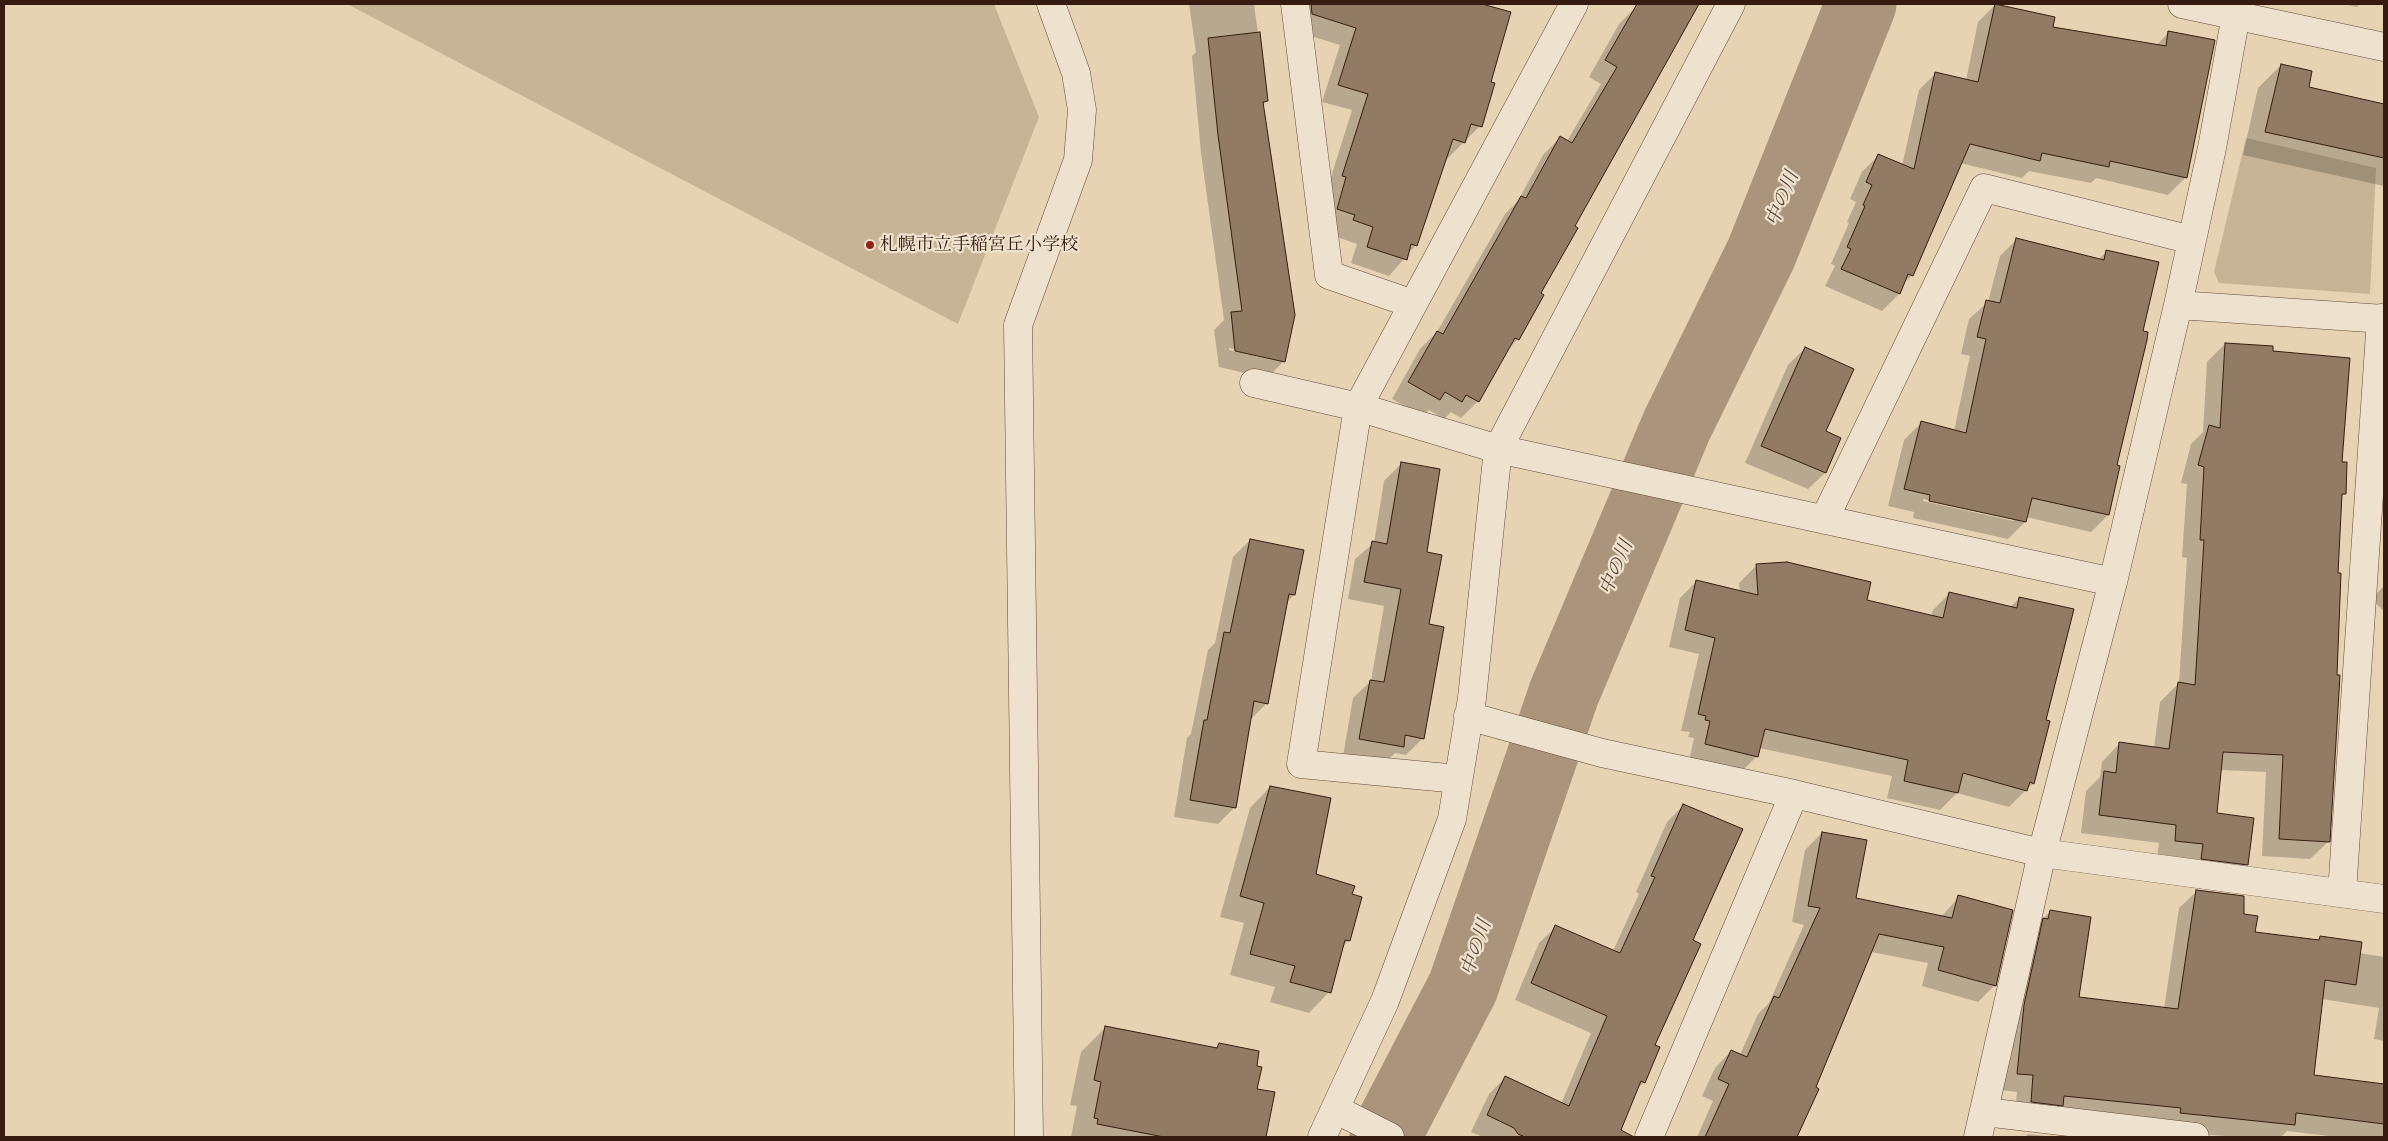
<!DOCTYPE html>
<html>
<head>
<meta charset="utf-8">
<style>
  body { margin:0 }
  #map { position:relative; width:2388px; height:1141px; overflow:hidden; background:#e5d3b3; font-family:"Gentium Book Plus",serif }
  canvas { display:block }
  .frame { position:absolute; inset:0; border:5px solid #361c10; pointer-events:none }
</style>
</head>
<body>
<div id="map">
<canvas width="2388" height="1141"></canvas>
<div class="frame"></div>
</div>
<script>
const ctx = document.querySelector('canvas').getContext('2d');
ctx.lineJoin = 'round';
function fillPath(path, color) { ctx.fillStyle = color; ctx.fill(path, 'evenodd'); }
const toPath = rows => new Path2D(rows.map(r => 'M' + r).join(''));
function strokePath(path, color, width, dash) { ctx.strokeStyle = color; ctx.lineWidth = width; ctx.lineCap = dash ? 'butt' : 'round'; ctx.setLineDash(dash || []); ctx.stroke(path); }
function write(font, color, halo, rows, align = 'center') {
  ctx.font = font + ' "Gentium Book Plus","Noto Serif JP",serif'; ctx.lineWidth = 4.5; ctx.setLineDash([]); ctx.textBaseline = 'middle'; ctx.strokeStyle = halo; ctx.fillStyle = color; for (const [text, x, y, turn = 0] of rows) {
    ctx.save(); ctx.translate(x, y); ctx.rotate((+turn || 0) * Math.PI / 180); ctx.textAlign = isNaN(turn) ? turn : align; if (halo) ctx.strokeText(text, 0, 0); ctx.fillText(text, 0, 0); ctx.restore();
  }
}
fillPath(toPath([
  [347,4,994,4,1039,117,958,324],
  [2246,138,2376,168,2370,294,2219,283,2214,272]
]), '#c7b497');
fillPath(toPath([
  [1189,4,1254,4,1267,101,1262,105,1284,361,1267,378,1219,367,1214,330,1224,320,1201,153,1192,56,1196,52],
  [1229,348,1273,358,1273,360,1229,350],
  [1311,4,1478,4,1509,13,1480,126,1447,159,1445,158,1416,245,1389,276,1351,263,1357,244,1337,237,1338,232,1320,226,1326,193,1352,110,1322,102,1340,45,1301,33],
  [1643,4,1699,4,1573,227,1540,293,1543,295,1518,339,1507,350,1478,401,1461,418,1451,412,1444,419,1429,410,1422,416,1392,399,1420,349,1437,332,1505,214,1518,201,1543,155,1560,138,1567,141,1601,84,1589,77,1619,24,1636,7,1640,9],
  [2342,4,2359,4,2357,7],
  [1995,5,2052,28,2156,46,2169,32,2185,178,2168,195,2096,178,2091,183,2029,171,2022,178,1960,163,1912,275,1902,285,1899,294,1882,311,1825,286,1835,266,1831,264,1849,223,1847,222,1856,202,1850,199,1862,172,1879,155,1902,166,1919,90,1936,73,1966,80,1978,22],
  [2281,65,2307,88,2384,105,2384,186,2243,155,2258,88],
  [2017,239,2098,260,2107,251,2142,332,2108,515,2091,532,2026,517,2025,522,2008,539,1913,518,1914,512,1888,506,1904,440,1921,423,1954,431,1970,356,1961,354,1969,319,1988,302,2000,256],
  [1923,499,2014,519,2014,521,1923,501],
  [2225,344,2271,352,2340,463,2345,493,2341,497,2337,574,2329,841,2310,859,2262,856,2266,772,2220,770,2216,815,2247,864,2229,882,2157,858,2159,843,2081,833,2086,791,2100,777,2102,762,2120,743,2154,748,2160,702,2179,683,2187,558,2182,557,2187,484,2181,483,2191,444,2203,432,2207,362],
  [1805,348,1824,431,1825,473,1808,489,1745,463,1788,365],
  [1401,464,1428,625,1423,738,1406,755,1395,753,1385,763,1343,756,1353,698,1371,681,1384,606,1348,599,1355,559,1374,543,1384,481],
  [1250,540,1294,595,1287,602,1267,703,1250,720,1235,807,1218,824,1174,817,1187,738,1191,734,1208,650,1215,643,1233,557],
  [1756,566,1865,601,1931,616,1933,610,1950,593,2010,607,2020,598,2045,721,2033,783,2009,807,1957,793,1940,810,1887,798,1892,776,1759,748,1757,756,1740,773,1689,761,1694,738,1688,737,1690,732,1681,731,1699,654,1669,647,1680,598,1697,581,1740,592,1739,583],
  [2384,586,2384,611,2371,599],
  [1270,787,1314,875,1351,895,1349,940,1342,947,1329,992,1309,1013,1270,1002,1275,987,1230,975,1244,923,1220,917,1250,808],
  [1684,805,1692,940,1654,1046,1644,1082,1637,1089,1616,1137,1483,1137,1471,1132,1489,1094,1505,1078,1561,1104,1591,1033,1515,1000,1539,943,1556,927,1613,951,1639,894,1636,892,1667,822],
  [1822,833,1855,899,1941,917,1959,897,1995,985,1978,1002,1922,986,1928,963,1871,952,1815,1088,1817,1089,1796,1137,1697,1137,1713,1101,1702,1096,1715,1068,1731,1051,1740,1055,1758,1014,1769,1003,1804,925,1792,922,1805,850],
  [2197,891,2242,915,2254,934,2317,941,2320,937,2359,953,2384,957,2384,1041,2374,1039,2379,1008,2322,999,2312,1076,2384,1084,2384,1137,2337,1137,2287,1131,2281,1137,2237,1137,2014,1119,2017,1092,2000,1090,2033,929,2050,912,2077,999,2164,1009,2179,908],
  [1105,1028,1215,1049,1219,1044,1256,1090,1273,1093,1265,1137,1071,1137,1077,1106,1070,1105,1081,1052],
  [2028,1134,2054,1137,2025,1137]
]), '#0003');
strokePath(toPath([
  [1385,1137,1463,987,1564,693,1677,425,1761,254,1861,4]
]), '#aa957c', 71);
const building = toPath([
  [1311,4,1482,4,1511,12,1491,82,1495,83,1482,127,1471,124,1465,143,1453,139,1417,246,1411,244,1407,260,1367,247,1373,227,1353,220,1355,215,1337,209,1346,177,1342,176,1368,94,1338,85,1356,28,1312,14,1311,4],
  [1637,4,1699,4,1575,226,1578,228,1541,293,1544,295,1519,340,1515,338,1479,402,1466,395,1462,402,1445,392,1440,400,1408,382,1437,331,1443,334,1521,196,1526,198,1560,136,1572,143,1617,67,1605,60,1637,4],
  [1995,4,2055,17,2053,27,2166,46,2168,31,2215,40,2187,178,2110,161,2109,167,2042,153,2040,161,1970,144,1913,276,1908,274,1900,294,1841,269,1851,249,1847,247,1865,206,1863,205,1872,185,1866,182,1878,154,1914,169,1935,72,1978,82,1995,4],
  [1260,32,1268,101,1263,102,1295,315,1285,362,1235,351,1231,312,1242,311,1218,135,1208,38,1260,32],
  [2281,64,2312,71,2309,87,2384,104,2384,158,2265,132,2281,64],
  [2016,238,2104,260,2106,250,2159,262,2143,331,2148,332,2147,340,2117,465,2120,466,2109,515,2032,498,2026,522,1929,501,1930,495,1904,489,1921,421,1966,433,1986,339,1977,337,1986,300,2000,303,2016,238],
  [2225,343,2273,346,2273,351,2350,358,2342,462,2347,462,2346,494,2342,494,2338,573,2341,573,2337,675,2340,675,2330,842,2279,839,2283,755,2223,752,2217,813,2254,818,2248,865,2201,859,2203,844,2175,841,2176,825,2099,815,2104,771,2116,773,2119,742,2169,749,2178,682,2195,685,2204,540,2200,540,2204,467,2198,465,2209,425,2220,428,2225,343],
  [1805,347,1854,369,1826,431,1841,438,1826,473,1761,446,1805,347],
  [1401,462,1440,469,1427,552,1442,555,1429,624,1444,627,1424,739,1405,735,1404,747,1359,739,1370,680,1384,682,1401,589,1364,582,1372,541,1387,544,1401,462],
  [1250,539,1304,550,1295,595,1289,594,1268,704,1254,701,1236,808,1190,800,1204,720,1207,720,1224,632,1230,633,1250,539],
  [1787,562,1871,582,1867,600,1943,618,1949,592,2017,608,2019,597,2074,609,2046,720,2050,721,2034,784,2030,782,2027,791,1963,773,1958,793,1904,781,1908,760,1765,729,1758,757,1705,744,1710,721,1705,720,1706,716,1698,714,1715,638,1685,630,1696,580,1758,595,1756,564,1787,562],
  [1270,786,1331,798,1316,874,1355,886,1352,894,1362,897,1350,941,1345,940,1331,993,1290,982,1295,966,1250,954,1264,903,1240,896,1270,786],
  [1683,804,1743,829,1693,940,1701,944,1655,1045,1660,1047,1645,1083,1641,1081,1621,1130,1634,1137,1525,1137,1518,1134,1514,1128,1487,1115,1505,1076,1569,1106,1607,1016,1531,983,1555,925,1620,953,1655,877,1651,876,1683,804],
  [1822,832,1867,840,1856,898,1952,918,1958,895,2013,910,1996,986,1938,970,1944,947,1879,934,1816,1087,1819,1089,1797,1137,1705,1137,1729,1084,1718,1079,1731,1050,1747,1057,1774,996,1779,998,1820,908,1808,906,1822,832],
  [2196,890,2244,896,2244,914,2258,916,2255,932,2319,940,2320,936,2362,942,2356,985,2325,980,2314,1075,2384,1084,2384,1124,2296,1113,2295,1125,2180,1113,2181,1108,2064,1096,2063,1106,2031,1102,2033,1075,2017,1074,2024,1005,2043,918,2048,919,2050,910,2091,917,2079,997,2178,1009,2196,890],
  [1105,1026,1217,1048,1219,1043,1259,1051,1257,1066,1262,1067,1257,1089,1275,1092,1266,1137,1164,1137,1097,1124,1098,1119,1094,1118,1101,1082,1094,1080,1105,1026]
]);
fillPath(building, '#917b65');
strokePath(building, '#361c10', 1);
const minor = toPath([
  [1295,4,1329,275,1413,304],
  [2182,4,2384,47],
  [2178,305,2384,319],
  [1254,383,1358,407,1498,449,2113,582],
  [1824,520,1984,188,2192,240],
  [1468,716,1602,753,1794,794,2042,853,2384,899],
  [1458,779,1301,764,1358,407,1574,4],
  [2342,893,2381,318],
  [1335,1109,1390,1137],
  [1985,1112,2195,1137],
  [1029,1137,1018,325,1078,160,1082,110,1076,73,1051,4],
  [1322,1137,1385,1001,1452,819,1472,698,1498,449,1731,4],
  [1649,1137,1794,794],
  [1978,1137,2042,853,2113,582,2178,305,2212,148,2238,4]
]);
strokePath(minor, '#624a39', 29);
strokePath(minor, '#eee2ce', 28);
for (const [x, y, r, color] of [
  [870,245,5,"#8f2418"]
]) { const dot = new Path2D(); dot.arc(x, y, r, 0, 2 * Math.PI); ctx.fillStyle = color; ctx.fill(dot); strokePath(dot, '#eee2ce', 2); }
write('18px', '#361c10', '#eee2ce', [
  ["札幌市立手稲宮丘小学校",880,245]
], 'left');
write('italic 19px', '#5f4636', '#eee2ce', [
  ["中の川",1783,199,-68],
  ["中の川",1617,568,-67],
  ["中の川",1477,948,-71]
]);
</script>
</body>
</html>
